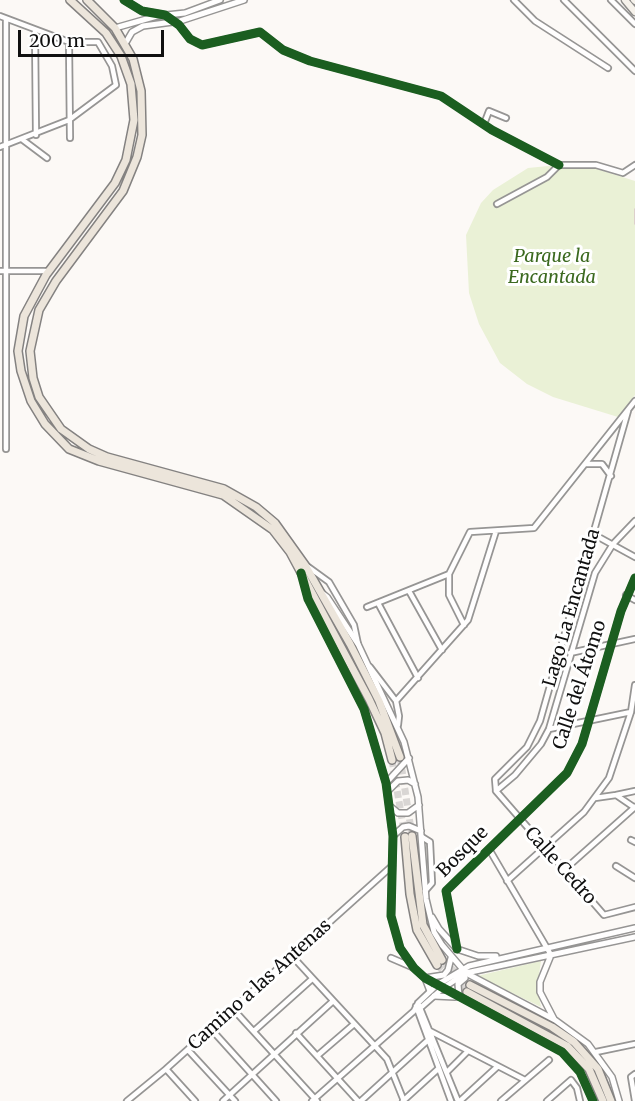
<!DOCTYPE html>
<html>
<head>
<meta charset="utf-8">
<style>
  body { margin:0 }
  #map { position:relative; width:635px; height:1101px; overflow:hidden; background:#fcf9f6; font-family:Merriweather,serif }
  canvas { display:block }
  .scale { position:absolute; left:18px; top:30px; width:146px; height:27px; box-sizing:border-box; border:3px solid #101010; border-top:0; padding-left:8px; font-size:18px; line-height:21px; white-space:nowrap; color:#101010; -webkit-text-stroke:4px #fff; paint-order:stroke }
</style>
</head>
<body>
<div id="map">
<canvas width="635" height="1101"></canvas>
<div class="scale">200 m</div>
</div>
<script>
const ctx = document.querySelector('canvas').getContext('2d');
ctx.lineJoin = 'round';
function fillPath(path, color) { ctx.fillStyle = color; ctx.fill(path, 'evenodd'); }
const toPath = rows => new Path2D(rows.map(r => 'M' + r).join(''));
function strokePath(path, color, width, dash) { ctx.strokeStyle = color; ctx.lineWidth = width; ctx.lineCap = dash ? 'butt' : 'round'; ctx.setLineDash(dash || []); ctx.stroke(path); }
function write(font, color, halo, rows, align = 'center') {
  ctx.font = font + ' Merriweather,serif'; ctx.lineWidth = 6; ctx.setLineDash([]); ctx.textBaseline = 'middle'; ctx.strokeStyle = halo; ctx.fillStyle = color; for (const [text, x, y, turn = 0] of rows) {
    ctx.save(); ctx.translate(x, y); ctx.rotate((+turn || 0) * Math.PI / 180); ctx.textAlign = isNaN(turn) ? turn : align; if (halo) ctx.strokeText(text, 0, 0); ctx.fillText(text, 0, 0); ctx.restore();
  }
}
fillPath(toPath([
  [548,166,597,169,635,181,635,395,618,417,553,397,527,384,500,363,479,324,469,293,466,235,481,203,493,190,528,168],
  [541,961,537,988,541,1007,477,976]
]), '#eaf1d6');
strokePath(toPath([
  [400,757,412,836],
  [392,760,405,837],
  [442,960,470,985],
  [437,965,467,992]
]), '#d9d6d4', 7, [7, 3.5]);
const minor = toPath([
  [124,0,142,11,165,15,179,25,190,39,202,45,260,32,283,50,310,61,441,96,492,130,559,165],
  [514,0,535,21,608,68],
  [564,0,635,71],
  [611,0,635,24],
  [0,16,69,42,98,42,112,66,116,85,69,120,0,147],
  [35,31,36,135],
  [69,42,70,138],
  [484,124,489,111,506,118],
  [23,140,47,158],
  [497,204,547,177,559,165,596,165,623,173,635,165],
  [0,271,49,271],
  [6,449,6,19],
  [587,464,602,464,611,476],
  [593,534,635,557],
  [307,566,329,582,354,625,358,644],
  [449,574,449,595,464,625],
  [409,591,442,650],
  [626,595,635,600],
  [378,603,418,678],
  [367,607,449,574,470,532,534,528,635,401],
  [570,653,635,639],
  [370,667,396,701,399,716,398,725],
  [396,701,468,620,496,531],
  [549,729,631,712],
  [496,791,495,779,527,747,540,721,628,411],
  [496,791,515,775,541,744,549,729,595,573,613,544,635,521],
  [496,791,604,915,635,907],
  [616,795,635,791],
  [595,798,616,795,635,808],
  [422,837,430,842,432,883,425,891],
  [631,840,635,842],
  [489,849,551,955],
  [616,866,635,878],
  [563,871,635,807],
  [507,881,584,812,609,778,631,712,635,685],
  [457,949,446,891,567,773,582,744,621,611,635,578],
  [292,956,387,1059,404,1101],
  [418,1003,458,1101],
  [416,1006,451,1101],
  [233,1009,317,1101],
  [418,1010,443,988],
  [211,1029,276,1101],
  [254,1031,312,979],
  [430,1031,525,1080],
  [296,1033,358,1101],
  [188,1050,235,1101],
  [596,1052,635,1044],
  [317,1056,353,1025],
  [166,1069,195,1101],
  [447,1072,468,1051],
  [127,1101,166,1069,392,866],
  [223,1101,332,1002],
  [312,1101,414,1011,418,1003,437,985],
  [361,1101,427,1041],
  [403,1101,438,1069],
  [460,1101,497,1067],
  [501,1101,549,1060],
  [547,1101,571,1080,577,1088,580,1101],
  [635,1101,631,1077,635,1074]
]);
const tertiary = toPath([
  [115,28,157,16,185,13,220,0],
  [125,44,132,32,143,26,180,21,244,0],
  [303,580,308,599,364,709,386,783,393,836,391,916,400,948,414,968,425,978,562,1052,580,1072,593,1101],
  [322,593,327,597,358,644,404,742,418,797,426,899,434,932,442,945,466,973,555,1020,588,1044,612,1077,619,1101],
  [386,783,409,758],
  [388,791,398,781,408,780,415,784],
  [391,807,398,813,408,813,419,805],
  [393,836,403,827,409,826,421,831],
  [432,917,439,929,457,949,478,956,496,956],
  [551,955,540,982,540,992,554,1019],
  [391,958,412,967],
  [437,985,469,966,635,928],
  [443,988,466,973,635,937],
  [430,991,425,978,444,975,448,970,451,958],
  [434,996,455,997],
  [459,997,458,984,465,978]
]);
const secondary = toPath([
  [625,0,635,12],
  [634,0,635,1]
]);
const primary = toPath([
  [70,0,106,33,121,56,131,84,134,120,126,160,115,183,46,275,24,316,18,351,21,371,31,401,45,424,69,449,99,461,223,495,273,530,290,552,369,699,385,733,392,760],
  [87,0,115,28,133,59,141,91,142,135,137,157,123,191,56,281,39,310,30,351,33,378,39,397,61,429,89,449,107,457,224,489,256,507,275,523,305,565,350,644,379,701,400,757],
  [412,836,423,925,442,960],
  [405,837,410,894,417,930,437,965],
  [470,985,552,1027,574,1042,598,1069,611,1101],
  [467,992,567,1046,589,1069,603,1101]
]);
strokePath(minor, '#969594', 8);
strokePath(tertiary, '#969594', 8);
strokePath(secondary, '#8d8c8a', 9);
strokePath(primary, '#848281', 10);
strokePath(minor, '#fffefe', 4.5);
strokePath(tertiary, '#fffefe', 5);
strokePath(secondary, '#f6f2eb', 6);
strokePath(primary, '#ece5db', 7);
strokePath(toPath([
  [635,209,635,224]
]), '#d9c5c9', 1.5);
strokePath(toPath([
  [124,0,142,11,165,15,179,25,190,39,202,45,260,32,283,50,310,61,441,96,492,130,559,165],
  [301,573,308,599,364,709,386,783,393,836,391,916,400,948,414,968,425,978,562,1052,580,1072,593,1101],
  [457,949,446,891,567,773,582,744,621,611,635,578]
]), '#1b5e20', 9);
write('italic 18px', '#3b691f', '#fff', [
  ["Parque la",552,257],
  ["Encantada",552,278]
]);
write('18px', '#101010', '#fff', [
  ["Lago La Encantada",572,608,-74],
  ["Calle del Átomo",580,685,-72],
  ["Bosque",463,852,-45],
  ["Calle Cedro",560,866,48],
  ["Camino a las Antenas",260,985,-42]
]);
</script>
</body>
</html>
